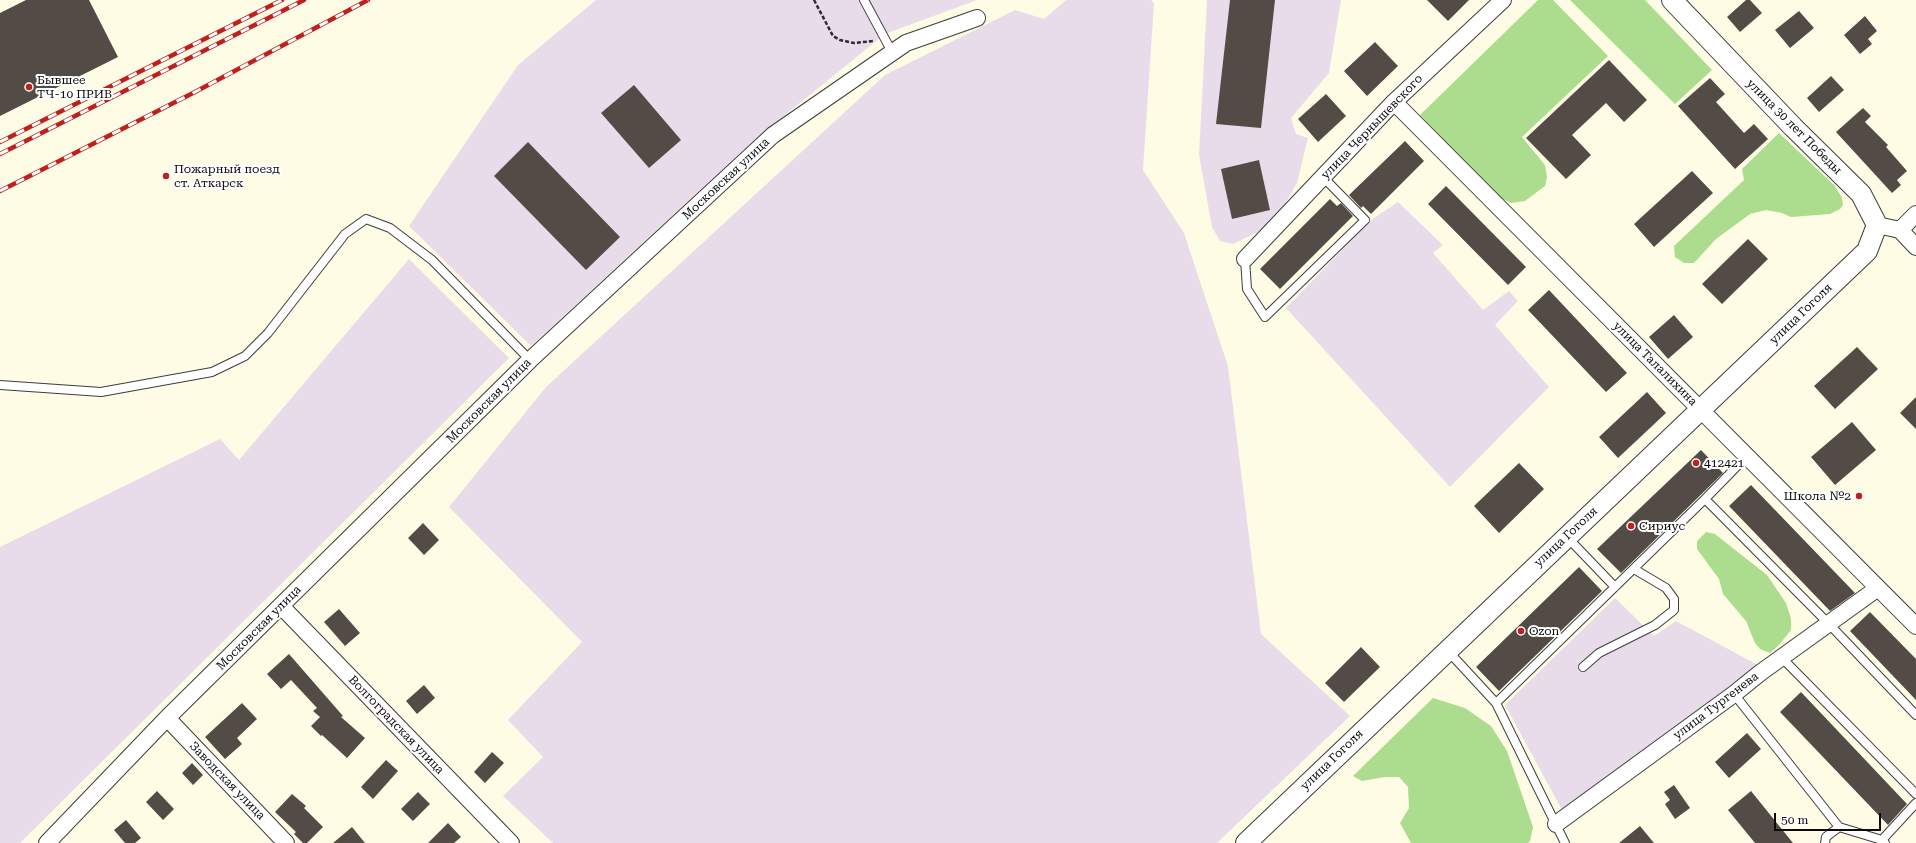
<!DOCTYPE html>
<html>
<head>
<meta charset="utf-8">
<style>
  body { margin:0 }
  #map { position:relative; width:1916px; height:843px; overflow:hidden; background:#fffce6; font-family:"Roboto Serif",serif }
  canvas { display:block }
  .scale { position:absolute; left:1774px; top:813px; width:107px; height:18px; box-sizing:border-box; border:2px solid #0a0a0a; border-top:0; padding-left:5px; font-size:12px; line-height:14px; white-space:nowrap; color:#0a0a0a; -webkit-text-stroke:3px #fff; paint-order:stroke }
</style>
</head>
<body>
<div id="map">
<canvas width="1916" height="843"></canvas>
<div class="scale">50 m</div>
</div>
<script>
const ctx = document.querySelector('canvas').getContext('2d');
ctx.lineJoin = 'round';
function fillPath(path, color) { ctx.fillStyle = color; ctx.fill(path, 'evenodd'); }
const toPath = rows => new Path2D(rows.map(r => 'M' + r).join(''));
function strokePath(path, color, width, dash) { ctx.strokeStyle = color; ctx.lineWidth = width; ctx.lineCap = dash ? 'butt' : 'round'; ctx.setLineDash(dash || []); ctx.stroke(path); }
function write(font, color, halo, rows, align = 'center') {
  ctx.font = font + ' "Roboto Serif",serif'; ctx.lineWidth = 4; ctx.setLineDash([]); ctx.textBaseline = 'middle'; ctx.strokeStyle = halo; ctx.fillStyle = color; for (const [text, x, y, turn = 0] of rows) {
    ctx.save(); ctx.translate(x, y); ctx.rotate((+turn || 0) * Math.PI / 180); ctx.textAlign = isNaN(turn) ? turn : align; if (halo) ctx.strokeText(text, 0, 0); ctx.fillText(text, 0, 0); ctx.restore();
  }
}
fillPath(toPath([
  [596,0,977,0,885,34,753,141,531,346,409,226,518,65],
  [1066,0,1151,0,1154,3,1143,170,1184,233,1228,366,1261,634,1350,716,1217,843,553,843,503,796,543,757,508,720,582,642,449,507,546,387,885,75,1015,10,1044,19],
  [1207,0,1341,0,1329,73,1291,118,1296,134,1308,138,1297,183,1285,204,1269,223,1258,232,1233,244,1220,241,1212,227,1199,155],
  [1398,202,1443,245,1433,253,1483,310,1509,291,1518,301,1495,325,1549,387,1450,487,1286,308,1371,220],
  [409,259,509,358,20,843,0,843,0,547,220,439,239,460],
  [1615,598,1654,636,1676,621,1758,665,1563,812,1505,705]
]), '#e9dcea');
fillPath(toPath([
  [1538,0,1553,0,1608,56,1522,137,1545,165,1547,177,1545,186,1525,201,1511,203,1499,197,1420,115],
  [1570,0,1645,0,1712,70,1675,104],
  [1779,133,1835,186,1842,198,1843,205,1840,209,1830,214,1791,217,1782,213,1766,210,1750,214,1716,239,1694,263,1684,263,1675,257,1674,246,1744,180,1742,169],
  [1706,532,1715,534,1767,575,1786,603,1791,619,1791,630,1779,645,1770,653,1760,649,1755,643,1746,621,1723,594,1719,579,1697,549,1697,541],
  [1433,698,1465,708,1491,726,1507,751,1533,827,1530,841,1528,843,1411,843,1400,823,1409,808,1408,787,1399,777,1385,777,1362,781,1353,776]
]), '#acdc8e');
fillPath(toPath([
  [26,0,89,0,118,57,0,116,0,13],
  [1230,0,1275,0,1261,128,1216,124],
  [1427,0,1469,0,1448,21],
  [1746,0,1750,0,1762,13,1740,32,1727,17],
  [1799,11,1814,28,1790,48,1775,30],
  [1865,16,1877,31,1868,39,1872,44,1860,54,1844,35],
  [1375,42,1398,66,1367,96,1344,71],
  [1609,60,1647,100,1624,122,1606,103,1572,135,1591,155,1566,179,1526,138],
  [1831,76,1844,90,1819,112,1807,98],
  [1710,78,1725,94,1716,102,1744,133,1754,124,1768,139,1735,169,1678,106],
  [634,85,681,140,649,168,601,113],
  [1326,94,1346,116,1318,142,1298,119],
  [1863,108,1871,116,1865,122,1888,145,1886,147,1907,171,1897,180,1901,185,1892,193,1836,132],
  [1405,141,1424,161,1371,214,1363,206,1361,208,1349,195],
  [528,142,620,237,586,270,494,176],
  [1259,160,1270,210,1232,219,1221,169],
  [1692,171,1713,193,1654,247,1634,224],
  [1446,186,1526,267,1508,285,1428,204],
  [1330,199,1337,206,1341,203,1353,216,1280,289,1260,269],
  [1748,239,1768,259,1722,304,1702,284],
  [1549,290,1627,373,1606,392,1528,310],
  [1674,315,1693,337,1668,359,1649,337],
  [1857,347,1878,369,1835,409,1814,386],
  [1647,392,1666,413,1618,458,1599,437],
  [1916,397,1916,429,1900,413],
  [1852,422,1876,450,1835,485,1811,457],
  [1701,450,1723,473,1621,573,1597,549],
  [1519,463,1544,489,1499,533,1474,506],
  [1751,485,1855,593,1830,611,1729,506],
  [423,523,439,540,424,555,408,538],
  [1579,567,1602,591,1499,691,1476,667],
  [339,609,360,633,345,646,324,622],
  [1870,612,1916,659,1916,700,1850,631],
  [1361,647,1380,667,1344,702,1325,683],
  [289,654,343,716,341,717,365,738,347,758,322,735,321,736,311,726,320,717,313,711,317,708,291,680,281,689,267,674],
  [424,685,435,698,417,714,406,701],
  [1801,692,1907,804,1888,825,1780,712],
  [242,703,257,719,237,738,242,744,225,759,205,737],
  [1747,733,1761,749,1729,778,1715,762],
  [492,752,504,763,485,783,474,772],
  [386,760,398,771,373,799,361,787],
  [192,763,203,775,193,785,182,773],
  [1674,785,1690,808,1675,819,1665,804,1670,800,1664,792],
  [157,791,174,809,163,820,146,802],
  [1751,791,1793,843,1755,843,1728,810],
  [418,792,430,804,413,821,401,809],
  [292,794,306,806,304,808,323,827,307,843,303,843,294,834,296,832,275,812],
  [126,820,141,838,135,843,125,843,114,830],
  [448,823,461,837,454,843,428,843],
  [1640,826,1654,843,1619,843],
  [352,827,365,843,333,843]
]), '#534c46');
const service = toPath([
  [864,0,892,52],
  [1245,259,1247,289,1265,317,1365,220,1323,177],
  [0,385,101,392,212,372,245,356,268,333,345,234,366,219,390,228,432,260,530,360],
  [1705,499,1746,457],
  [1567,537,1615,587],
  [1448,651,1496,703],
  [1781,657,1916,794],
  [1583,667,1599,653,1655,625,1674,610,1674,599,1666,588,1634,569],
  [1734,694,1839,827,1826,837,1825,843],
  [1839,827,1882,840,1885,843],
  [1882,840,1916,803],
  [1565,843,1496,703,1705,499,1828,623,1916,715]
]);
const minor = toPath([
  [1394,102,1916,626],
  [1877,225,1900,230,1916,247],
  [1900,230,1916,214],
  [1245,259,1394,102,1503,0],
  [281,606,511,843],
  [167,718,286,843],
  [1556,824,1734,694,1760,673,1878,588],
  [47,843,167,718,530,360,773,135,906,43,977,18]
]);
const tertiary = toPath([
  [1246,843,1867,251,1877,225,1861,194,1793,127,1672,0]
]);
strokePath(service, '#3d3d3d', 10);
strokePath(minor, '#3d3d3d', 18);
strokePath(tertiary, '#3d3d3d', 22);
strokePath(toPath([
  [814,0,833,36,840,40,854,43,874,41]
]), '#2c2c2c', 2.5, [4, 2]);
strokePath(service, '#fff', 8);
strokePath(minor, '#fff', 16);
strokePath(tertiary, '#fff', 20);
const rail = toPath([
  [0,142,282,0],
  [0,154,304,0],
  [0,191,195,92,368,0]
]);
strokePath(rail, '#bf1f1d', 4.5);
strokePath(rail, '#fff', 3, [9]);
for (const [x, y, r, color] of [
  [29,87,4,"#bf1f1d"],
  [166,176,4,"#bf1f1d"],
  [1696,463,4,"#bf1f1d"],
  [1859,496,4,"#bf1f1d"],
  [1631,526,4,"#bf1f1d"],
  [1521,631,4,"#bf1f1d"]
]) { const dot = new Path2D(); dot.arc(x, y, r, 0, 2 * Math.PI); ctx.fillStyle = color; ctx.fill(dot); strokePath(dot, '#fff', 1.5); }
write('12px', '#0a0a0a', '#fff', [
  ["Бывшее",37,80],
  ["ТЧ-10 ПРИВ",37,94],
  ["Пожарный поезд",174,169],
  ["ст. Аткарск",174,183],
  ["412421",1704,463],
  ["Школа №2",1851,496,"right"],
  ["Сириус",1639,526],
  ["Ozon",1529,631]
], 'left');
write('12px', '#0a0a0a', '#fff', [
  ["улица Чернышевского",1372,127,-46],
  ["улица 30 лет Победы",1794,127,45],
  ["Московская улица",726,179,-43],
  ["улица Гоголя",1801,314,-44],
  ["улица Талалихина",1655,364,45],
  ["Московская улица",489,401,-45],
  ["улица Гоголя",1566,537,-43],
  ["Московская улица",259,628,-45],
  ["улица Тургенева",1716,706,-37],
  ["Волгоградская улица",396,725,46],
  ["улица Гоголя",1332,760,-44],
  ["Заводская улица",227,781,46]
]);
</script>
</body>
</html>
